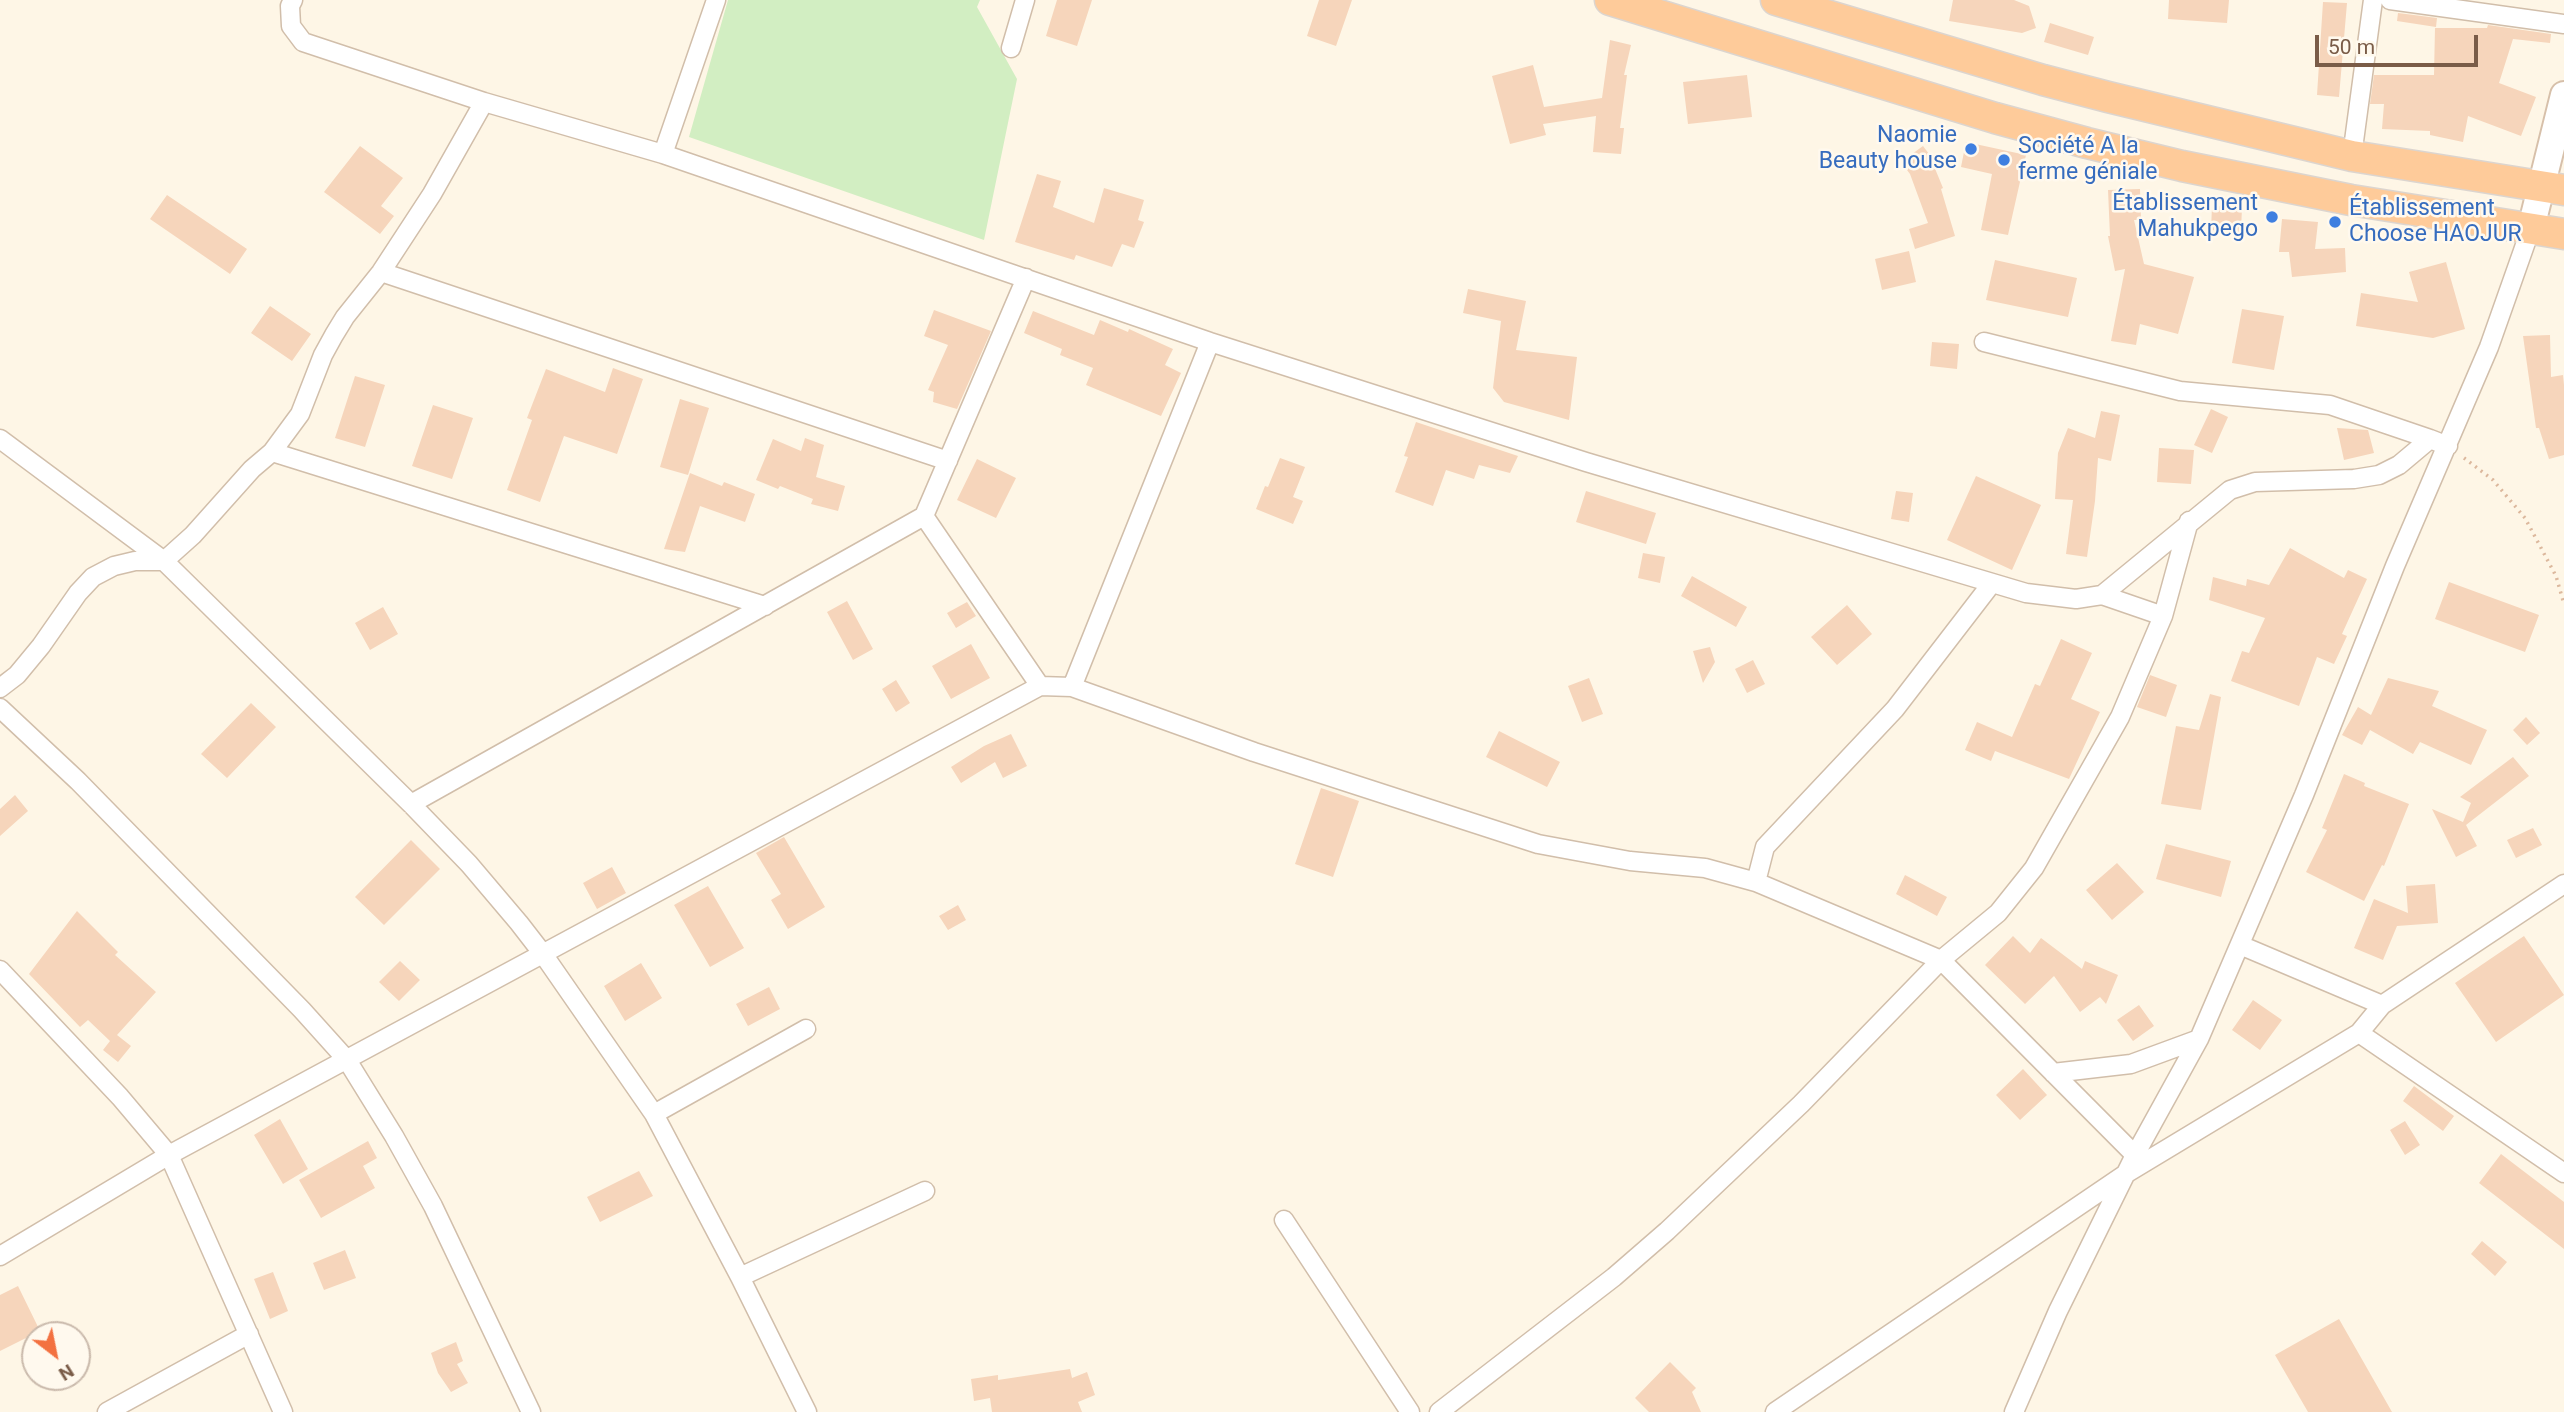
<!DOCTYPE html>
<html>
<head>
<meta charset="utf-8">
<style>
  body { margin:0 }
  #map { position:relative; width:2564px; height:1412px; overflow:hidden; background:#fef6e6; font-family:Roboto,sans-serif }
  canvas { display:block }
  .north { position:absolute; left:21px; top:1321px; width:70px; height:70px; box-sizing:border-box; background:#fff9ee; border:2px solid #cabaac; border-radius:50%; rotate:148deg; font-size:19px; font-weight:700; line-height:28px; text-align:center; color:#7a5c48 }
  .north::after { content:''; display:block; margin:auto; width:24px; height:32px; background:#f37140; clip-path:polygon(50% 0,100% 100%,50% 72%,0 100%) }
  .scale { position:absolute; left:2315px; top:35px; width:163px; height:32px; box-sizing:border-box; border:4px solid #7a5c48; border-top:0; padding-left:9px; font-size:21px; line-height:24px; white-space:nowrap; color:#7a5c48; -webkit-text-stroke:5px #fff9ee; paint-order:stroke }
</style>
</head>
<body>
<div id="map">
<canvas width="2564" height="1412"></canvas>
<div class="north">N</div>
<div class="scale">50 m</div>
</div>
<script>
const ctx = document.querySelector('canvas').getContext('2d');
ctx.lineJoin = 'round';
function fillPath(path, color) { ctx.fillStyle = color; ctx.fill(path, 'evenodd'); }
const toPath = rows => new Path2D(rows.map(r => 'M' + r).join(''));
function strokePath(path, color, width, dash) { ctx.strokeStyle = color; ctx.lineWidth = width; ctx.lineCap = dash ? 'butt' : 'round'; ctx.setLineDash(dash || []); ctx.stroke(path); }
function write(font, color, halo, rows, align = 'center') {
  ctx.font = font + ' Roboto,sans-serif'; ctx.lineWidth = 5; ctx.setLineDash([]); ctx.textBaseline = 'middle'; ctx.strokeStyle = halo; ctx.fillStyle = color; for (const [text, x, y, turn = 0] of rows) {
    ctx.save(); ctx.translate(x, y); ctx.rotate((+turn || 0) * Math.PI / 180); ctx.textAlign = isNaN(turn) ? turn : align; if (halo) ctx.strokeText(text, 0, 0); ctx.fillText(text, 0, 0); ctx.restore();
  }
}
fillPath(toPath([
  [728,0,980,0,977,7,1017,79,984,240,689,137]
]), '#d2eec2');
fillPath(toPath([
  [1057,0,1092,0,1077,46,1046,36],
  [1319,0,1352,0,1336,46,1307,36],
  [1953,0,2014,0,2029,6,2036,28,2022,33,1949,21],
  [2169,0,2229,0,2227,23,2168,19],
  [2323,2,2347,3,2339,97,2317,95],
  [2398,13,2437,18,2436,27,2397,21],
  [2050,23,2094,37,2088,55,2044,42],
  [2488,25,2551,34,2550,43,2513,39,2499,83,2536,97,2521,136,2468,116,2463,142,2430,135,2430,131,2382,129,2384,104,2370,104,2374,75,2434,75,2435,28,2487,28],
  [1610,40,1631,45,1624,75,1627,75,1620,128,1624,128,1621,154,1593,152,1596,116,1543,124,1546,135,1510,144,1492,76,1533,65,1544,107,1602,98],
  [1747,75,1752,117,1688,124,1683,82],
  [1966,142,2026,155,2008,235,1981,230,1992,174,1961,167],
  [360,146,403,178,381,206,394,216,380,234,324,192],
  [1923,146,1929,154,1943,188,1941,189,1955,236,1915,249,1909,229,1928,223,1910,174,1901,162],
  [1037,174,1061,181,1053,207,1094,223,1104,188,1144,200,1138,220,1144,222,1134,248,1122,244,1112,267,1076,255,1074,260,1015,242],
  [2140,189,2141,220,2134,220,2144,264,2194,277,2178,334,2140,324,2136,345,2111,341,2125,269,2115,271,2108,236,2110,236,2108,190],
  [167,195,247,249,230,274,150,219],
  [2212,206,2242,207,2241,232,2211,230],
  [2282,219,2318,222,2315,249,2345,248,2346,272,2292,277,2289,252,2279,252],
  [1909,251,1916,282,1882,290,1875,259],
  [1995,260,2077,278,2068,317,1986,300],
  [2446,262,2465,329,2433,338,2356,326,2361,293,2418,302,2409,272],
  [1468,289,1526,301,1516,350,1577,357,1569,420,1504,402,1493,388,1501,321,1463,313],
  [270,306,311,334,292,361,251,333],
  [2242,309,2284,316,2274,370,2232,363],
  [934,310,991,331,957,409,933,402,934,392,928,390,948,345,924,336],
  [1033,311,1094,335,1100,320,1128,332,1129,329,1173,349,1165,365,1181,373,1161,416,1086,385,1093,368,1060,355,1062,349,1024,333],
  [2550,335,2551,377,2563,375,2564,385,2564,455,2549,459,2539,428,2536,428,2523,336],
  [1932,342,1959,344,1957,369,1930,366],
  [613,368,643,379,617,454,564,436,540,502,507,490,532,420,527,418,546,369,605,392],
  [355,376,385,385,365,447,335,438],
  [680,399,709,408,688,475,660,467],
  [433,405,473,418,452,479,412,466],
  [2211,409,2228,417,2212,453,2194,445],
  [2101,411,2120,415,2111,461,2098,458,2095,501,2087,557,2066,554,2073,500,2055,499,2058,453,2068,428,2095,438],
  [1416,422,1518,456,1510,473,1479,465,1474,479,1446,470,1433,506,1395,492,1408,457,1404,456],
  [2337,428,2368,430,2374,453,2344,460],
  [805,438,824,445,816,477,845,486,838,511,811,504,813,499,780,486,778,489,756,480,773,439,801,451],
  [2159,448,2194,450,2191,484,2157,482],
  [1280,458,1305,467,1293,497,1303,501,1293,524,1256,509,1265,486,1268,487],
  [977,459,1016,478,996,518,957,500],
  [690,473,722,486,724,482,755,494,745,522,700,506,685,552,664,549],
  [1976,476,2041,505,2012,570,1947,540],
  [1586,491,1656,513,1646,544,1576,522],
  [1896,491,1913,493,1909,522,1891,519],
  [2290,548,2344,578,2348,570,2367,579,2342,634,2347,636,2334,664,2317,657,2299,706,2231,681,2242,651,2249,653,2265,618,2209,600,2213,577,2246,586,2247,579,2269,585],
  [1643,553,1665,557,1660,583,1638,578],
  [1692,576,1747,607,1736,627,1681,596],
  [2449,582,2539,615,2525,652,2435,619],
  [847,601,873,649,853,660,827,612],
  [967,602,976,616,956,628,947,613],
  [1847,605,1872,634,1837,665,1811,637],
  [383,607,398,634,370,650,355,623],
  [2061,639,2092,653,2071,699,2100,712,2069,779,1995,751,1991,761,1965,750,1977,722,2012,737,2035,684,2040,686],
  [971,644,990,678,951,699,932,666],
  [1710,647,1715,662,1703,683,1693,651],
  [1753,660,1765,684,1747,693,1735,669],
  [2150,675,2177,685,2166,717,2137,707],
  [1589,678,1603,714,1582,722,1568,686],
  [2388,678,2439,691,2432,706,2487,730,2471,765,2420,742,2413,754,2370,730,2362,745,2342,735,2358,707,2371,715],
  [896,680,910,703,896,712,882,689],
  [2210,694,2221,697,2201,810,2161,804,2176,726,2199,730],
  [251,703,276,727,227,778,201,754],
  [2526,717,2540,733,2527,745,2513,730],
  [1499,731,1560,762,1547,787,1486,757],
  [1011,734,1027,766,1003,778,995,762,961,783,951,767,984,746],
  [2513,757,2529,776,2466,825,2477,846,2456,857,2432,809,2463,822,2471,803,2460,797],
  [2344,774,2365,783,2364,786,2409,804,2384,866,2382,865,2364,901,2306,872,2327,830,2322,828],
  [1321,788,1359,801,1333,877,1295,864],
  [15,795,28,811,0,836,0,809],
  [2533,828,2542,845,2516,858,2507,840],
  [784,837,825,907,788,929,771,900,781,894,756,853],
  [411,840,440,869,384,925,355,897],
  [2166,844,2231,861,2221,897,2156,879],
  [2117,863,2144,892,2112,920,2086,890],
  [612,867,626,893,597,909,583,883],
  [1905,875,1947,897,1937,916,1896,894],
  [2435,884,2438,923,2397,926,2383,960,2354,948,2374,899,2408,913,2406,886],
  [708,886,744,948,710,967,674,905],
  [958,905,966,920,948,930,939,916],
  [77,911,118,952,115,955,156,992,117,1035,131,1046,118,1062,103,1050,110,1041,88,1020,80,1027,29,974],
  [2013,936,2030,953,2041,938,2082,969,2085,961,2118,975,2106,1004,2100,997,2080,1012,2054,976,2025,1004,1985,965],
  [2524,936,2564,995,2496,1042,2455,983],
  [400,961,420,980,399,1001,379,982],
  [641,963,662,998,625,1021,604,986],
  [769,987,780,1009,748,1026,736,1004],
  [2253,1000,2282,1020,2260,1050,2232,1030],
  [2139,1005,2154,1026,2133,1041,2117,1020],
  [2023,1069,2047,1095,2020,1120,1996,1095],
  [2414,1086,2454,1116,2443,1131,2403,1101],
  [280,1119,308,1169,283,1184,254,1135],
  [2405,1121,2420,1145,2405,1155,2390,1130],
  [368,1141,377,1158,363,1166,375,1188,321,1218,299,1180],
  [2501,1154,2564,1202,2564,1249,2479,1183],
  [639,1171,653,1196,600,1222,587,1197],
  [2482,1241,2507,1262,2495,1276,2471,1254],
  [345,1250,356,1278,324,1290,313,1263],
  [273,1272,288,1311,270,1319,254,1279],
  [18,1286,40,1331,0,1351,0,1295],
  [2339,1319,2392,1412,2308,1412,2275,1355],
  [456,1342,463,1361,457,1364,468,1383,451,1392,438,1373,431,1353],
  [1670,1362,1696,1388,1692,1392,1701,1412,1649,1412,1635,1398],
  [1070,1369,1072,1378,1087,1372,1095,1395,1078,1402,1082,1412,992,1412,990,1398,974,1401,971,1379,998,1375,998,1380]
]), '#f6d5bb');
const minor = toPath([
  [293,0,290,6,291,26,303,42,484,102,663,154,1210,342,1586,462,2026,593,2076,599,2102,595,2230,490,2255,482,2354,479,2379,475,2399,465,2430,439,2448,446],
  [2390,0,2564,24],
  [1011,48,1025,0],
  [663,154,716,0],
  [2352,156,2373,0],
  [381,272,948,461],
  [1984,342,2180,391,2330,405,2430,439],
  [0,439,164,561,411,804,469,864,519,923,543,954,654,1114,740,1277,807,1412],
  [272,452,765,606],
  [924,516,1040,686],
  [2102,595,2163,616],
  [1072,687,1210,342],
  [0,688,17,675,41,646,78,593,93,577,114,566,135,561,164,561,193,535,252,469,272,452,300,414,323,355,334,335,345,317,381,272,432,194,484,102],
  [0,708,78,781,302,1010,347,1060,394,1136,433,1206,531,1412],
  [411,804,924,516,1026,278],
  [1756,882,1765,847,1895,709,1992,583],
  [2240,945,2382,1005],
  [0,970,120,1097,169,1155,283,1412],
  [2359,1033,2382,1005,2564,884],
  [2053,1073,2131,1064,2199,1039],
  [654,1114,806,1029],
  [1284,1220,1410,1412],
  [0,1256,169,1155,1040,686,1072,687,1254,752,1538,844,1630,861,1705,868,1756,882,1941,960,2135,1155],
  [740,1277,925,1191],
  [107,1412,249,1334],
  [1439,1412,1614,1277,1667,1231,1801,1104,1941,960,1998,913,2034,868,2120,717,2163,616,2189,521],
  [1775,1412,2127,1173,2359,1033,2564,1173],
  [2014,1412,2058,1311,2135,1155,2199,1039,2304,795,2395,566,2489,347,2531,228]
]);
const secondary = toPath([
  [2531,228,2564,95]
]);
const trunk = toPath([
  [1610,0,1995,118,2087,143,2182,166,2351,200,2564,234],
  [1776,0,2043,80,2108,97,2352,156,2564,190]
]);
strokePath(minor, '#d1beaa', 21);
strokePath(secondary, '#d7c0aa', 30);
strokePath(trunk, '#dcd5cf', 33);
strokePath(toPath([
  [2464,458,2493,480,2525,518,2556,576,2564,604]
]), '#dcb89d', 3.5, [2, 5]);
strokePath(minor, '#fff', 18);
strokePath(secondary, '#fff', 26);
strokePath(trunk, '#fecb9a', 30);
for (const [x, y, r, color] of [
  [1971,149,7,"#3f7fe0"],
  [2004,160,7,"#3f7fe0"],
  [2272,217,7,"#3f7fe0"],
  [2335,222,7,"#3f7fe0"]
]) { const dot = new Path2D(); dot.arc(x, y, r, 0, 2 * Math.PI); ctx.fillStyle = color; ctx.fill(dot); strokePath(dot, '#fff9ee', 2.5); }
write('23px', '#366cbe', '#fff9ee', [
  ["Naomie",1957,136],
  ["Beauty house",1957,162],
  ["Société A la",2018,147,"left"],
  ["ferme géniale",2018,173,"left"],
  ["Établissement",2258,204],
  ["Mahukpego",2258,230],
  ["Établissement",2349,209,"left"],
  ["Choose HAOJUR",2349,235,"left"]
], 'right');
</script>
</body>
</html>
